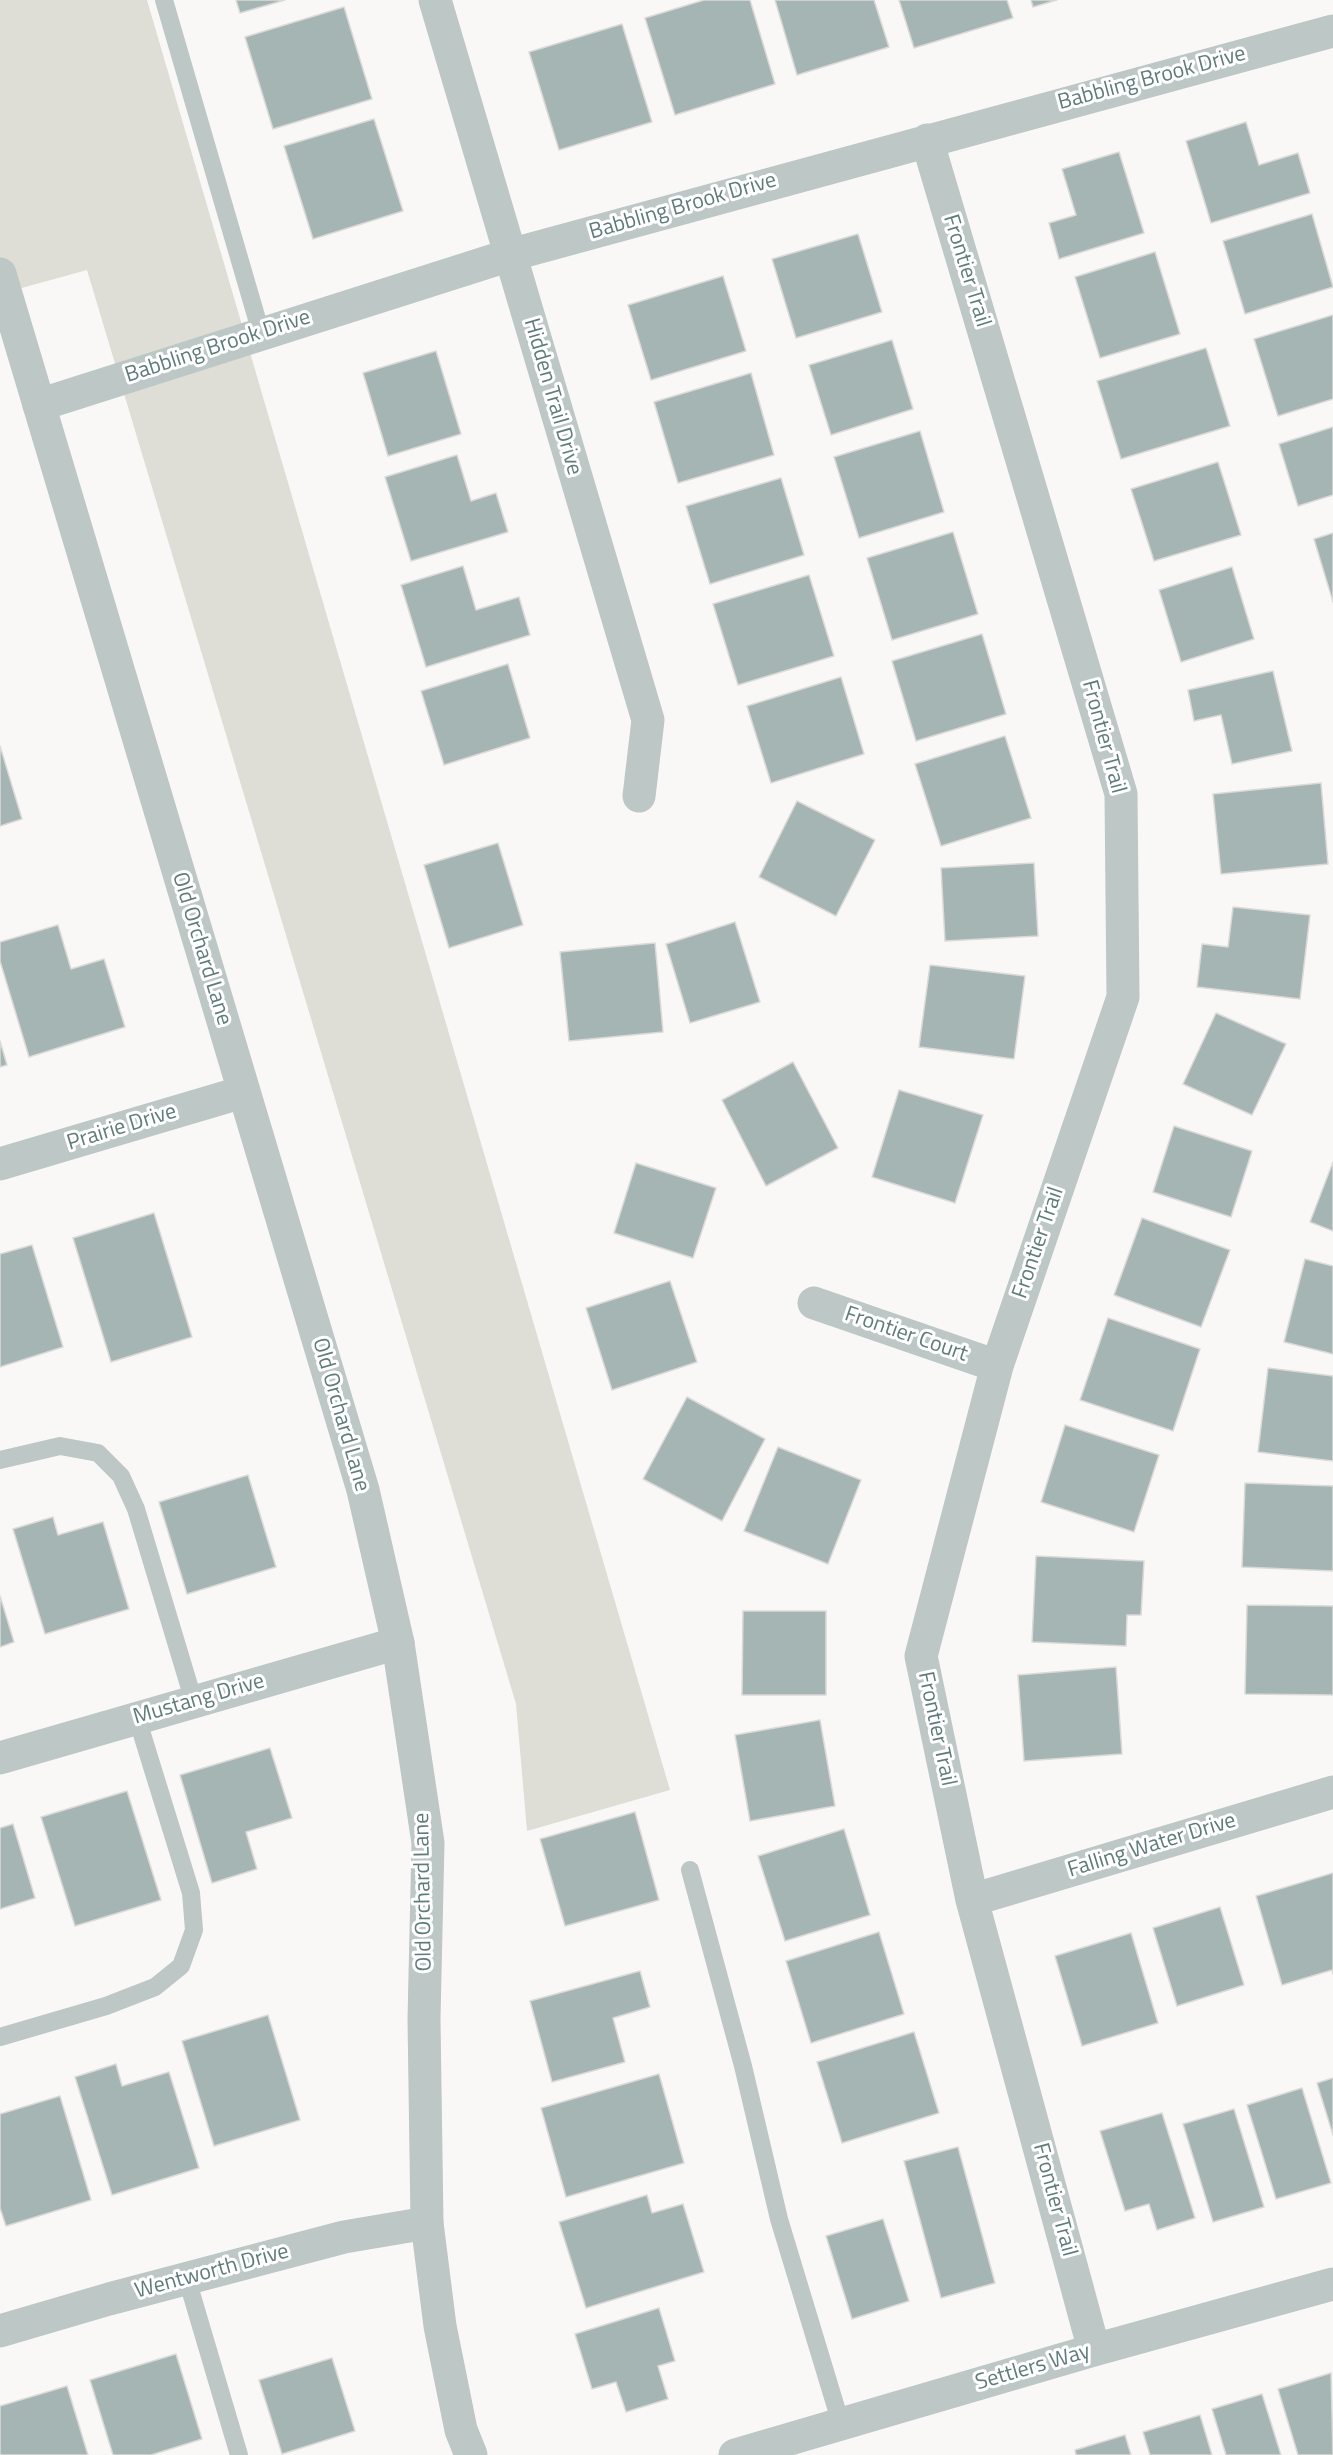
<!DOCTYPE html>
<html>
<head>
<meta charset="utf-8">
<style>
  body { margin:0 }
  canvas { display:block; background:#f9f8f7 }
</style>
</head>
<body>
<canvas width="1333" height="2455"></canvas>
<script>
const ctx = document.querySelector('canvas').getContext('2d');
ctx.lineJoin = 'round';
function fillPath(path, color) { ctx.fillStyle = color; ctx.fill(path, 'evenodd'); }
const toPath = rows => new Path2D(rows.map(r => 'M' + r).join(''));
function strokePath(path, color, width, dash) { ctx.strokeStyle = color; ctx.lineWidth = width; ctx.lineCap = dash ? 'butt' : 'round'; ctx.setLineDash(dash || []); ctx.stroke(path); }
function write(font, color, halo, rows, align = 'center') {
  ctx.font = font + ' "Titillium Web",sans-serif'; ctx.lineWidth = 6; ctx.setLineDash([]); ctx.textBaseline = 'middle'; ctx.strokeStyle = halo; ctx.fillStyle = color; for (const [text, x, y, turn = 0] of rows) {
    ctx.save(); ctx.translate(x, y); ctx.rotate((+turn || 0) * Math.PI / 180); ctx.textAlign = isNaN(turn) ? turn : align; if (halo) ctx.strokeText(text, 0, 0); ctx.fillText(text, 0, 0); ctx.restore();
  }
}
fillPath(toPath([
  [0,0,147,0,670,1790,527,1831,516,1704,87,270,0,294]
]), '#deded6');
const building = toPath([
  [236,0,285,0,240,13,236,0],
  [704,0,750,0,775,84,675,115,645,18,704,0],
  [775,0,874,0,889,47,797,75,775,0],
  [899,0,1007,0,1013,18,914,48,899,0],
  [1031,0,1057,0,1033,7,1031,0],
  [344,7,372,99,273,129,245,37,344,7],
  [622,24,652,122,559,150,529,52,622,24],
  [374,119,403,211,313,239,284,146,374,119],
  [1246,122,1259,165,1298,153,1310,193,1211,223,1186,141,1246,122],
  [1119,152,1144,233,1059,259,1049,223,1076,215,1062,169,1119,152],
  [1312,214,1333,287,1245,314,1223,241,1312,214],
  [858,234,882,312,796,338,772,259,858,234],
  [1155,252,1180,334,1100,358,1075,277,1155,252],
  [723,276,746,351,651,380,628,305,723,276],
  [1333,315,1333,399,1278,416,1254,339,1333,315],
  [892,340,913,409,831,435,809,365,892,340],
  [1206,348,1230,426,1121,459,1097,381,1206,348],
  [436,351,461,434,388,456,363,373,436,351],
  [751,373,774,455,678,483,654,402,751,373],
  [1333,427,1333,495,1298,506,1279,444,1333,427],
  [920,431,944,512,859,538,834,457,920,431],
  [457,455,471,501,496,493,508,532,411,561,385,477,457,455],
  [1218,462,1241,535,1154,561,1131,489,1218,462],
  [781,478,804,555,710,584,686,506,781,478],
  [953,532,978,614,892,640,867,558,953,532],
  [1333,533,1333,602,1314,539,1333,533],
  [463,566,476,610,519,597,530,635,426,667,401,585,463,566],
  [1232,567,1254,639,1181,662,1159,590,1232,567],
  [809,575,834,656,738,685,713,604,809,575],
  [982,634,1006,714,916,741,892,661,982,634],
  [508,664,530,738,444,765,421,691,508,664],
  [1273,671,1292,751,1232,764,1221,715,1194,721,1188,690,1273,671],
  [841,677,864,754,771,783,747,706,841,677],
  [1005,736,1031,818,941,846,915,764,1005,736],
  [0,746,22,819,0,826,0,746],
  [1321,783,1328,864,1221,874,1213,794,1321,783],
  [797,801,875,840,836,916,759,877,797,801],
  [498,843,523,925,449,948,424,865,498,843],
  [1034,863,1038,936,945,941,941,868,1034,863],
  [1233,907,1310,915,1300,999,1197,987,1202,944,1228,947,1233,907],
  [735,922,760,1002,690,1023,666,944,735,922],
  [58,925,71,969,104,959,125,1027,29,1057,0,961,0,942,58,925],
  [655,943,663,1032,569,1041,560,952,655,943],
  [930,965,1025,976,1014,1059,919,1047,930,965],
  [1216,1013,1286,1044,1252,1115,1183,1084,1216,1013],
  [0,1041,7,1065,0,1067,0,1041],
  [793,1062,838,1148,766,1186,722,1100,793,1062],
  [899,1090,983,1115,955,1203,872,1177,899,1090],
  [1174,1126,1252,1151,1231,1217,1153,1192,1174,1126],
  [1333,1162,1333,1231,1310,1222,1333,1162],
  [636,1163,716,1188,693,1258,614,1233,636,1163],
  [154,1213,192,1337,111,1362,73,1238,154,1213],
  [1142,1218,1230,1250,1201,1327,1114,1295,1142,1218],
  [32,1245,63,1347,0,1367,0,1254,32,1245],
  [1305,1259,1333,1266,1333,1354,1284,1342,1305,1259],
  [670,1281,697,1362,612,1390,586,1308,670,1281],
  [1108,1318,1200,1349,1173,1431,1080,1400,1108,1318],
  [1268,1368,1333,1376,1333,1461,1258,1452,1268,1368],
  [687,1397,765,1439,722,1521,643,1479,687,1397],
  [1065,1425,1159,1455,1134,1532,1041,1502,1065,1425],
  [778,1447,861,1480,828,1564,744,1531,778,1447],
  [248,1475,276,1567,187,1594,159,1502,248,1475],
  [1245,1483,1333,1486,1333,1571,1242,1567,1245,1483],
  [53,1517,58,1535,103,1522,129,1609,45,1634,13,1529,53,1517],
  [1036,1556,1144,1561,1141,1615,1127,1615,1126,1646,1032,1642,1036,1556],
  [0,1596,14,1642,0,1647,0,1596],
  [1247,1605,1333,1606,1333,1695,1245,1694,1247,1605],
  [743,1611,826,1611,826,1695,742,1695,743,1611],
  [1116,1667,1122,1754,1024,1761,1018,1675,1116,1667],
  [820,1720,835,1806,750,1821,735,1735,820,1720],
  [270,1748,292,1818,246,1832,257,1869,212,1883,180,1775,270,1748],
  [127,1791,161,1900,75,1926,41,1817,127,1791],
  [635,1812,659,1900,565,1926,540,1839,635,1812],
  [13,1824,35,1898,0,1909,0,1828,13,1824],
  [844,1829,870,1915,785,1941,758,1856,844,1829],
  [1333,1873,1333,1974,1332,1970,1282,1985,1256,1896,1333,1873],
  [1220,1907,1244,1985,1177,2006,1153,1928,1220,1907],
  [879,1932,904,2014,811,2043,786,1961,879,1932],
  [1131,1933,1158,2023,1082,2046,1055,1956,1131,1933],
  [640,1971,650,2007,613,2018,625,2062,552,2082,530,2001,640,1971],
  [268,2015,300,2120,214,2146,182,2041,268,2015],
  [914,2032,939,2113,842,2143,817,2062,914,2032],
  [116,2064,122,2086,169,2072,199,2168,112,2195,75,2077,116,2064],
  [659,2074,684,2163,566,2197,541,2108,659,2074],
  [1333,2078,1333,2135,1317,2083,1333,2078],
  [1302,2088,1331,2183,1276,2199,1247,2105,1302,2088],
  [60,2096,91,2200,6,2226,0,2208,0,2114,60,2096],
  [1234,2109,1264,2207,1213,2222,1183,2124,1234,2109],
  [1162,2113,1195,2218,1157,2230,1149,2204,1125,2211,1100,2131,1162,2113],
  [958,2147,995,2283,941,2298,904,2161,958,2147],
  [647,2195,652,2213,683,2204,704,2272,586,2308,559,2222,647,2195],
  [883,2219,909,2301,852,2319,826,2236,883,2219],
  [659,2308,675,2361,658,2366,668,2399,626,2412,616,2382,592,2389,575,2334,659,2308],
  [176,2354,202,2439,151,2455,113,2455,90,2380,176,2354],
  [332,2358,355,2431,282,2454,259,2380,332,2358],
  [1331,2373,1333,2455,1298,2455,1278,2389,1331,2373],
  [67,2386,88,2455,0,2455,0,2406,67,2386],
  [1262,2394,1281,2455,1226,2455,1212,2409,1262,2394],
  [1200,2415,1212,2455,1150,2455,1143,2432,1200,2415],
  [1125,2435,1131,2455,1076,2455,1075,2450,1125,2435]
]);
fillPath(building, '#a4b5b4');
strokePath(building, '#dbdad9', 1.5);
strokePath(toPath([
  [164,0,261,333],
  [0,1460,60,1446,98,1453,121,1476,136,1509,194,1702],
  [690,1870,743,2066,779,2219,841,2424],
  [0,2037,106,2006,155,1987,181,1966,194,1930,191,1893,137,1718],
  [187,2279,239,2455]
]), '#bdc7c6', 18);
strokePath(toPath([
  [435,0,648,720,639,796],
  [927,140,1121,794,1123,997,997,1366,921,1656,972,1900,1094,2350],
  [39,405,510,255,1333,31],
  [0,1164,243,1092],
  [814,1303,997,1366],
  [0,1758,398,1643],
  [972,1900,1333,1792],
  [0,2331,109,2299,344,2237,427,2223],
  [735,2455,1094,2350,1333,2284]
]), '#bdc7c6', 33);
strokePath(toPath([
  [0,274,363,1490,398,1643,428,1843,424,2019,427,2223,440,2326,461,2430,471,2455]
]), '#bdc7c6', 33);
write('22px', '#5f7c7a', '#fff', [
  ["Babbling Brook Drive",1152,79,-15],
  ["Babbling Brook Drive",683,207,-16],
  ["Frontier Trail",966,271,73],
  ["Babbling Brook Drive",218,347,-18],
  ["Hidden Trail Drive",552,397,74],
  ["Frontier Trail",1103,737,75],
  ["Old Orchard Lane",201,949,73],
  ["Prairie Drive",122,1128,-17],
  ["Frontier Trail",1039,1243,-71],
  ["Frontier Court",906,1335,19],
  ["Old Orchard Lane",340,1415,74],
  ["Mustang Drive",199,1700,-16],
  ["Frontier Trail",936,1729,78],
  ["Falling Water Drive",1152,1846,-17],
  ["Old Orchard Lane",424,1892,-91],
  ["Frontier Trail",1054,2200,75],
  ["Wentworth Drive",212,2272,-15],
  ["Settlers Way",1033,2368,-16]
]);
</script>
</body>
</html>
